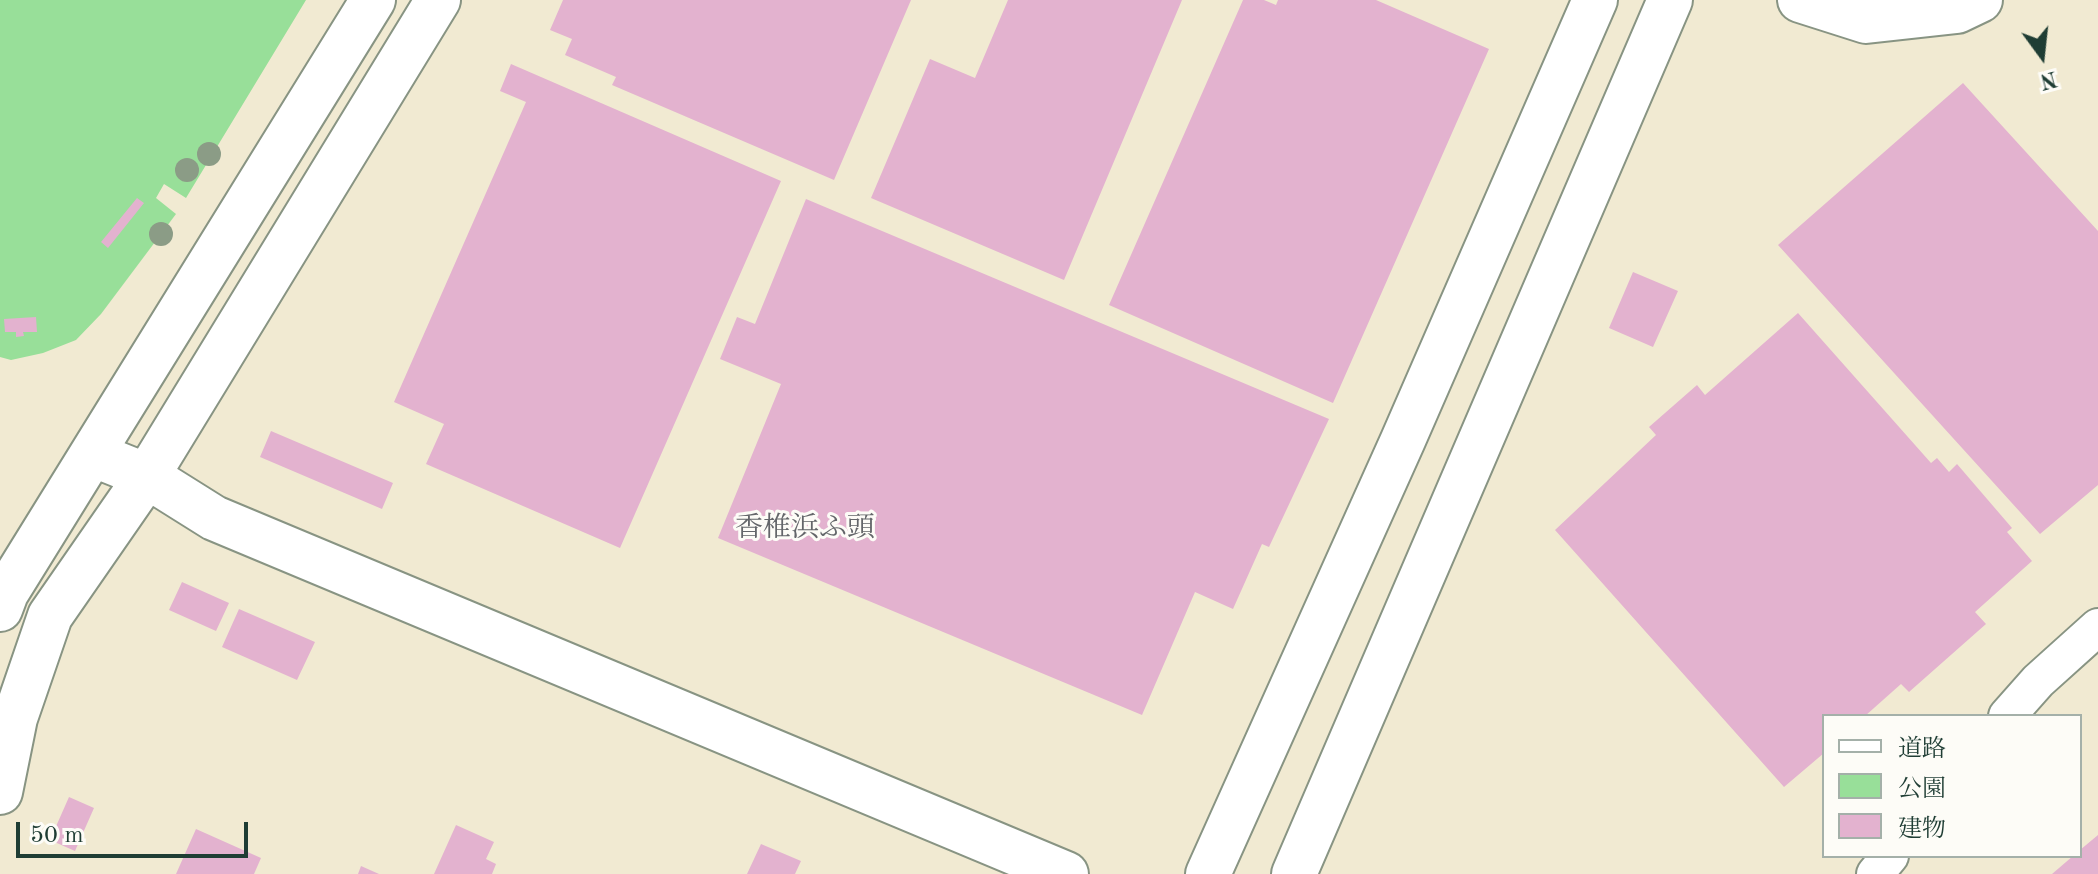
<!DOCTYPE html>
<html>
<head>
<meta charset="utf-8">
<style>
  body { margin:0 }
  #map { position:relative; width:2098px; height:874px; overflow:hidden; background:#f1ead2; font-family:"Old Standard TT","Noto Serif JP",serif }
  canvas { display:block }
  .legend { position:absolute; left:1822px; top:714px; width:260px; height:144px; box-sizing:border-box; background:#fdfcf7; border:2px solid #a4b0a9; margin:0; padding:10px 14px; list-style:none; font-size:24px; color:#1f3d34 }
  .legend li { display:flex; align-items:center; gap:16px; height:40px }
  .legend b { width:40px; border:2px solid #a4b0a9 }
  .north { position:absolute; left:2002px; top:16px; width:80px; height:80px; -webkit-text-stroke:6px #fdfcf7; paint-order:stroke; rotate:165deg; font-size:22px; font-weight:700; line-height:32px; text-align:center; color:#1f3d34 }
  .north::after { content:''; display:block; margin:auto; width:28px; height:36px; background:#1f3d34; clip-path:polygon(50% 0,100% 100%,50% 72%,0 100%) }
  .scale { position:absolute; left:16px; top:822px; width:232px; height:36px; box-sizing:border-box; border:4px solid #1f3d34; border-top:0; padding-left:10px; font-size:24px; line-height:28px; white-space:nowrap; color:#1f3d34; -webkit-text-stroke:6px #fdfcf7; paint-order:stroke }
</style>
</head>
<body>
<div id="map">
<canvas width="2098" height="874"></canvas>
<ul class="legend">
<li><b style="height:10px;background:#fff"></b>道路</li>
<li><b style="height:22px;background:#98df99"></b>公園</li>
<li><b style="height:22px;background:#e3b2cf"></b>建物</li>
</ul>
<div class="north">N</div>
<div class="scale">50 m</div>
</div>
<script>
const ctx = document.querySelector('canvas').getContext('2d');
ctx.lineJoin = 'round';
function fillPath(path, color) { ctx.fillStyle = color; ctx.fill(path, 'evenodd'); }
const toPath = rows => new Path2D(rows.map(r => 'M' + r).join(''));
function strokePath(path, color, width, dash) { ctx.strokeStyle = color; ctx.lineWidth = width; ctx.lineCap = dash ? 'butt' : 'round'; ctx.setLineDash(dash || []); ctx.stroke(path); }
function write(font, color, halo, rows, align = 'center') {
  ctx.font = font + ' "Old Standard TT","Noto Serif JP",serif'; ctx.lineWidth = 6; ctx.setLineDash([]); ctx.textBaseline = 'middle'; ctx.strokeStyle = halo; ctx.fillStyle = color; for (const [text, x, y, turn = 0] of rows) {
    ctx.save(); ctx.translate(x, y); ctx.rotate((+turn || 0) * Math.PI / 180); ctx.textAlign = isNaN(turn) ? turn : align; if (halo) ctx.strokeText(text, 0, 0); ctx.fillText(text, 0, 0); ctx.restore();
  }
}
fillPath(toPath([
  [0,0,306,0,186,198,164,184,156,198,176,214,101,314,76,340,43,353,11,360,0,357]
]), '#98df99');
fillPath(toPath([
  [563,0,911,0,834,180,612,85,616,77,565,55,572,39,550,30],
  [1008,0,1182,0,1064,280,871,198,930,59,975,78],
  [1243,0,1264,0,1276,5,1278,0,1376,0,1489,49,1333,403,1109,305],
  [511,64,781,181,620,548,426,464,444,424,394,402,526,102,500,91],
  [1963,83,2098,231,2098,485,2040,534,1778,245],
  [137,198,144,203,108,248,101,242],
  [806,199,1329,419,1269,547,1262,544,1233,609,1195,592,1142,715,718,538,781,384,720,359,737,317,755,324],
  [1633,272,1678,291,1653,347,1609,328],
  [1798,313,1931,463,1937,458,1949,472,1957,464,2012,528,2007,532,2032,561,1975,612,1986,624,1909,692,1901,684,1865,716,1824,716,1824,753,1784,787,1555,530,1656,435,1649,427,1697,385,1705,395],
  [36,317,37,332,23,332,24,336,16,337,16,332,5,332,4,319],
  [271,431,393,483,382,509,260,457],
  [182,582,229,603,216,631,169,610],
  [239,609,315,642,297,680,222,647],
  [69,797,94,808,75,851,50,840],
  [456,825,494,842,486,859,496,864,492,874,434,874],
  [196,829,261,858,254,874,176,874],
  [2098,835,2098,874,2052,874,2073,856,2080,856,2080,850],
  [761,844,801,861,795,874,747,874],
  [361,866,379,874,358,874]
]), '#e3b2cf');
const minor = toPath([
  [2007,716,2038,681,2098,627],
  [1875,874,1890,856]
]);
const tertiary = toPath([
  [1800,0,1866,21,1957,11,1980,0],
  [92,454,147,476,214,518,1066,874],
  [0,609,6,593,373,0],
  [0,792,15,718,50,616,147,476,438,0],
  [1208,874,1403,440,1595,0],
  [1294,874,1670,0]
]);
strokePath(minor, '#889483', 40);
strokePath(tertiary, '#889483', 48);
strokePath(minor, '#fff', 36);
strokePath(tertiary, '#fff', 44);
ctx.fillStyle = '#8b9c86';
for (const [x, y] of [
  [209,154],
  [187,170],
  [161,234]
]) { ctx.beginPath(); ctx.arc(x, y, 12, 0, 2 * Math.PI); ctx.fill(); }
write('28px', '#64666a', '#fdfcf7', [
  ["香椎浜ふ頭",805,529]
]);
</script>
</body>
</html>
